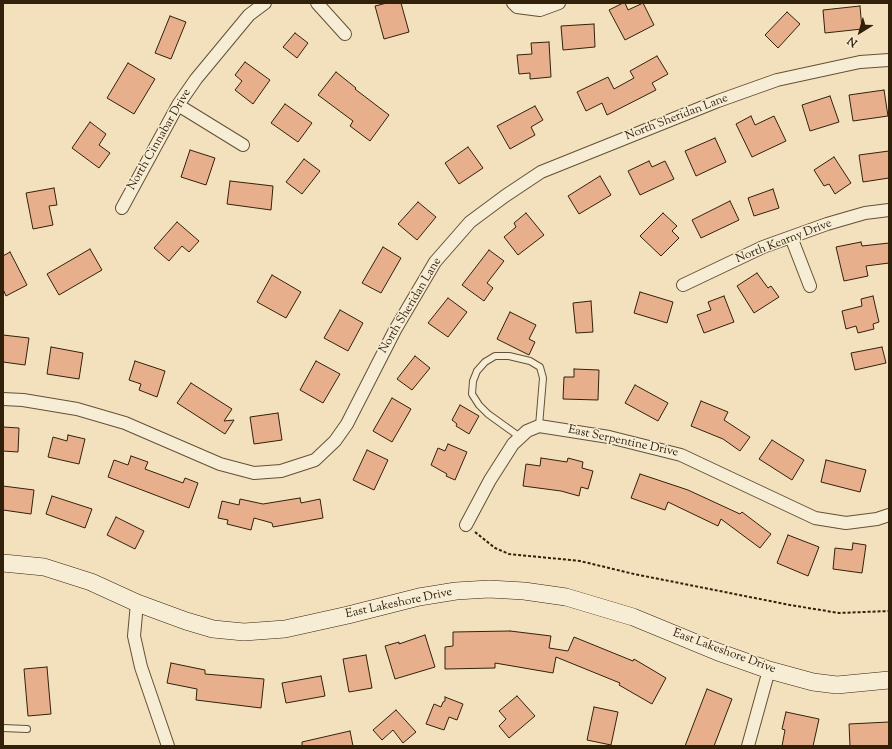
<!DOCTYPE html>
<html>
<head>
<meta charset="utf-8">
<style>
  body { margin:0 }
  #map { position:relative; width:892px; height:749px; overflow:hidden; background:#f3e1bd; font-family:"Sorts Mill Goudy",serif }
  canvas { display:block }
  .frame { position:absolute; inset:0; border:4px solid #32210a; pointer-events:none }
  .north { position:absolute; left:840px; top:12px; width:40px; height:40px; -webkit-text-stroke:3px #f7ecd4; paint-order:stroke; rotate:217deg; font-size:11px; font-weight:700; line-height:16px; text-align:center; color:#32210a }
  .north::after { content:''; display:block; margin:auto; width:14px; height:18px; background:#32210a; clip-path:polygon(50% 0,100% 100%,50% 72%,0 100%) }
</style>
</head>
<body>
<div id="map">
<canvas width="892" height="749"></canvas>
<div class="frame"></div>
<div class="north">N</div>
</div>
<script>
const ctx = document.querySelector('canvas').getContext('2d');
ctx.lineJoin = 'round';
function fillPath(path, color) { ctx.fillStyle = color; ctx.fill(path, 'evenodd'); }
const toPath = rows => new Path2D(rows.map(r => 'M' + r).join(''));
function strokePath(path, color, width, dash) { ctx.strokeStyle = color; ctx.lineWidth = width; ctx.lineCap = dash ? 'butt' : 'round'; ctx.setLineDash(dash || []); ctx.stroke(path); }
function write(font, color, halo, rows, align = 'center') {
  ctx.font = font + ' "Sorts Mill Goudy",serif'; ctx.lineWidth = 3; ctx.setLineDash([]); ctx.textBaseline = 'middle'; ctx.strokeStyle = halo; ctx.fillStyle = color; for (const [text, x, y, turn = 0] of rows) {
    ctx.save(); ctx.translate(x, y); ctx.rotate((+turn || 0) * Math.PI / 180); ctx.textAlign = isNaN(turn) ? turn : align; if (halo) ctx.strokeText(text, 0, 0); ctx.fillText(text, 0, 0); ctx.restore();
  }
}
const building = toPath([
  [387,3,401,3,409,32,384,39,375,6,387,3],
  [623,3,625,3,628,10,643,3,654,25,625,40,609,10,623,3],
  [860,6,862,29,825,33,823,10,860,6],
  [787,12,800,24,778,48,765,35,787,12],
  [170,16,186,22,171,59,155,53,170,16],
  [594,24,595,47,563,50,561,26,594,24],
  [295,33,308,43,297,58,283,47,295,33],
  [549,42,551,77,530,79,530,73,519,74,517,55,532,54,531,43,549,42],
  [657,56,668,74,652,83,656,90,607,115,602,103,586,111,577,92,608,77,614,89,634,78,630,71,657,56],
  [245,62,270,80,253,104,235,90,242,81,235,75,245,62],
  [128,63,155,79,134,114,107,98,128,63],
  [336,72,356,88,355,89,389,115,370,141,350,126,353,121,318,95,336,72],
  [884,90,888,116,853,121,849,95,884,90],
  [830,96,839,122,810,131,802,105,830,96],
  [285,104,312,123,298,142,271,123,285,104],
  [535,106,543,120,531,127,535,135,510,149,497,126,535,106],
  [751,116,755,125,774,116,786,141,752,157,736,124,751,116],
  [90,122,106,134,99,145,110,153,99,168,72,148,90,122],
  [715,138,726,162,696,176,685,151,715,138],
  [468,147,483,168,459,184,445,163,468,147],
  [190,150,215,158,206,185,181,177,190,150],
  [889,151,889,178,863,182,859,155,889,151],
  [834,157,851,183,835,194,829,184,824,186,814,170,834,157],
  [304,159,320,171,302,194,286,182,304,159],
  [649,161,652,167,665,161,674,179,640,195,628,171,649,161],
  [600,176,611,195,579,214,568,196,600,176],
  [230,181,273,186,271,210,227,204,230,181],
  [54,188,57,205,49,206,53,225,33,229,26,193,54,188],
  [773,189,779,208,754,216,748,198,773,189],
  [730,201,739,220,701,238,692,220,730,201],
  [418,202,436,217,417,240,398,224,418,202],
  [526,213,544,235,518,255,504,237,516,227,514,223,526,213],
  [663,213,677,226,672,231,679,238,661,256,640,236,663,213],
  [177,222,199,241,189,252,182,246,169,261,154,248,177,222],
  [861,242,862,246,889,243,889,263,866,266,868,276,844,281,836,247,861,242],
  [383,247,401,258,381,293,362,283,383,247],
  [90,249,102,270,59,295,47,274,90,249],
  [489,250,504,261,487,283,493,288,484,301,462,285,489,250],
  [10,252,27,285,6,296,3,289,3,256,10,252],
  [757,273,768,288,771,286,779,297,754,313,737,286,757,273],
  [272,275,301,292,286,318,257,302,272,275],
  [640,292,673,302,667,323,634,313,640,292],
  [724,296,734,322,704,333,697,315,711,310,708,302,724,296],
  [873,296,879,322,873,324,874,329,858,333,856,326,846,329,842,311,862,306,861,299,873,296],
  [448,298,467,312,448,337,428,323,448,298],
  [591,301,593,332,576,333,573,303,591,301],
  [340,310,363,323,348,351,324,338,340,310],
  [510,312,536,325,529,339,535,342,529,355,497,339,510,312],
  [3,335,29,338,25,365,3,362,3,335],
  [51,347,83,353,79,379,47,374,51,347],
  [882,347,886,363,855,370,851,353,882,347],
  [415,356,430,368,412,390,397,379,415,356],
  [135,361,165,371,157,397,139,390,141,384,129,380,135,361],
  [316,361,340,374,323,403,300,390,316,361],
  [574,369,599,370,598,400,563,399,564,377,574,377,574,369],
  [191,383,232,409,224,421,234,420,225,434,177,403,191,383],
  [635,385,668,403,658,421,625,403,635,385],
  [392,398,411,409,392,442,373,431,392,398],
  [701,401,728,412,724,420,750,437,740,451,723,439,691,426,701,401],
  [460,405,479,416,469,434,456,426,457,424,452,420,460,405],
  [278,413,282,440,254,444,250,417,278,413],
  [3,427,19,428,18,452,3,451,3,427],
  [68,435,85,439,79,464,48,457,53,437,67,441,68,435],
  [772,440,804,460,792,480,759,459,772,440],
  [448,444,467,452,455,480,446,476,447,474,431,465,438,448,445,451,448,444],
  [367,450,388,460,374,490,353,480,367,450],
  [131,456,148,462,145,469,183,483,185,478,198,483,189,508,108,477,114,460,128,465,131,456],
  [541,458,567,462,568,458,583,462,582,468,593,471,588,489,581,487,579,496,561,491,523,486,526,464,540,466,541,458],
  [826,460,866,470,860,492,821,482,826,460],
  [640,474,688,490,740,514,742,512,771,534,760,548,721,519,718,526,668,502,665,510,631,498,640,474],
  [3,486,34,490,31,514,3,510,3,486],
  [52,496,92,509,85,528,46,514,52,496],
  [300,498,301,503,320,499,323,518,273,527,272,523,254,518,251,530,227,524,228,520,218,518,222,501,239,505,240,499,263,504,300,498],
  [116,517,144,531,135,549,107,535,116,517],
  [788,535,819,547,808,576,777,563,788,535],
  [853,543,866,545,862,573,833,569,835,548,852,550,853,543],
  [510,631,551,636,549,648,568,651,574,637,633,661,634,659,666,678,652,704,619,685,620,683,556,657,553,673,495,663,495,668,445,669,445,647,453,646,453,632,510,631],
  [425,635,435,667,395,679,385,646,399,642,399,644,425,635],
  [366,655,372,688,349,692,343,659,366,655],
  [171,663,205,670,205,674,264,679,261,708,196,700,197,689,167,683,171,663],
  [47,667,51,714,28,716,24,669,47,667],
  [321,676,325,696,286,703,282,683,321,676],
  [707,689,732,699,714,746,685,746,707,689],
  [517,696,535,716,509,738,499,726,506,719,499,711,517,696],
  [445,697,463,704,457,720,449,717,444,730,426,724,434,704,441,707,443,702,445,701,445,697],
  [594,707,618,712,611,745,587,740,594,707],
  [396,710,416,732,403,743,393,730,382,740,373,730,396,710],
  [786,712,819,719,813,746,782,746,785,730,782,729,786,712],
  [889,722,889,746,850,746,849,724,889,722],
  [350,731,353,746,302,746,302,742,350,731]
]);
fillPath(building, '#e8af8d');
strokePath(building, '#32210a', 1);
const service = toPath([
  [520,437,488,414,479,405,472,394,473,381,477,371,485,362,495,356,509,356,530,361,540,367,543,378,539,426],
  [3,728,27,729]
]);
const minor = toPath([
  [317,3,345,34],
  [513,3,517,7,540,10,559,3],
  [178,105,243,145],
  [122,208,178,105,196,79,249,15,265,3],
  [791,237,810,286],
  [683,285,763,247,827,224,865,213,889,210],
  [3,399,23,400,77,409,125,423,220,464,254,473,281,471,315,460,335,441,347,424,395,330,435,262,470,222,505,196,541,172,718,101,777,80,860,62,889,60],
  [466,525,490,480,513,444,527,431,539,426,609,437,681,455,815,518,846,523,877,519,889,515],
  [137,603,134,636,141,667,168,746],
  [748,746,769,670]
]);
const secondary = toPath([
  [3,563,44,567,91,582,137,603,186,621,213,629,244,632,285,629,348,615,419,597,456,591,489,589,524,591,566,597,633,617,718,652,769,670,813,682,837,685,889,680]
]);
strokePath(service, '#625137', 8);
strokePath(minor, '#625137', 14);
strokePath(secondary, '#32210a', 18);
strokePath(toPath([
  [475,532,495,548,509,554,580,561,634,574,790,605,839,613,889,611]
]), '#32210a', 2, [3, 2]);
strokePath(service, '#f7ecd4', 6);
strokePath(minor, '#f7ecd4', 12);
strokePath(secondary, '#f7ecd4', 17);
write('12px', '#32210a', '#f7ecd4', [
  ["North Sheridan Lane",677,118,-21],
  ["North Cinnabar Drive",160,140,-60],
  ["North Kearny Drive",784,242,-21],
  ["North Sheridan Lane",411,306,-59],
  ["East Serpentine Drive",623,442,12],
  ["East Lakeshore Drive",399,604,-12],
  ["East Lakeshore Drive",724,652,20]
]);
</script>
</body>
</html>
